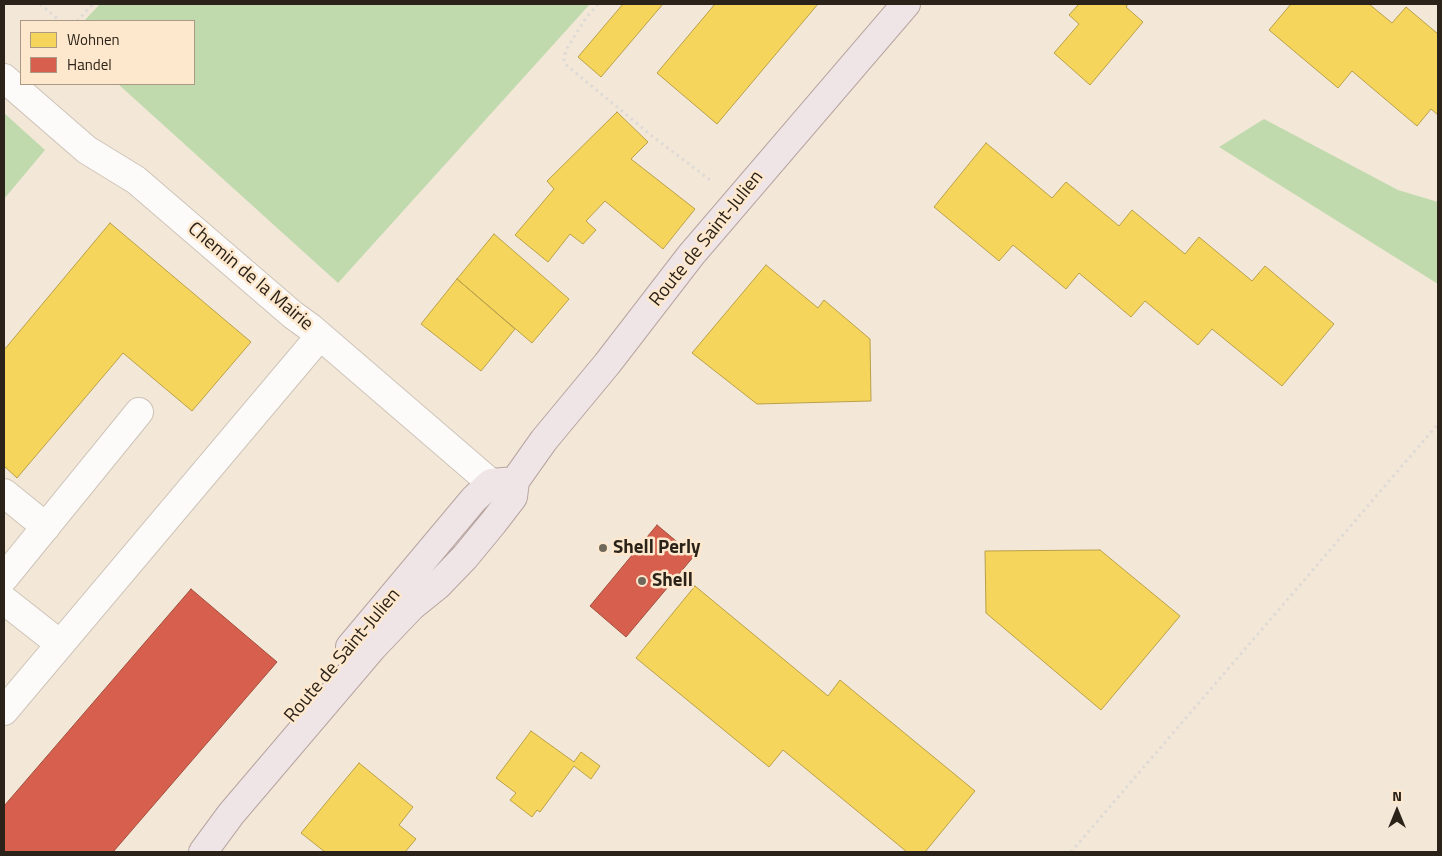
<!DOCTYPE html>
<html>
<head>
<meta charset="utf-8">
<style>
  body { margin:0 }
  #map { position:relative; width:1442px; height:856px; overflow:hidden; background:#f3e7d8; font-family:"Titillium Web",sans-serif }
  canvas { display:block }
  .frame { position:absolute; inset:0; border:5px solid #2b2319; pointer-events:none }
  .legend { position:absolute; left:20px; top:20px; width:175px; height:65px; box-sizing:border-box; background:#fee8cd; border:1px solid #aa9985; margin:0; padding:6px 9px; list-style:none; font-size:15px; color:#2b2319 }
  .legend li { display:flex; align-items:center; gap:10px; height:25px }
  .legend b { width:25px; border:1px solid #aa9985 }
  .north { position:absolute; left:1372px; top:786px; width:50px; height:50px; -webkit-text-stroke:4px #fee8cd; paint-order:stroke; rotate:0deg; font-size:14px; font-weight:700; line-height:20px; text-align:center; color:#2b2319 }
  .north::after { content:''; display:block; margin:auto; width:18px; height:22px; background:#2b2319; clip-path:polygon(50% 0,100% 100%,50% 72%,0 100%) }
</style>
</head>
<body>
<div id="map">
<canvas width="1442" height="856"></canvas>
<div class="frame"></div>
<ul class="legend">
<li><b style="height:14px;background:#f6d55c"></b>Wohnen</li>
<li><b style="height:14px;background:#d6604d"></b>Handel</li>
</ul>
<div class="north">N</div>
</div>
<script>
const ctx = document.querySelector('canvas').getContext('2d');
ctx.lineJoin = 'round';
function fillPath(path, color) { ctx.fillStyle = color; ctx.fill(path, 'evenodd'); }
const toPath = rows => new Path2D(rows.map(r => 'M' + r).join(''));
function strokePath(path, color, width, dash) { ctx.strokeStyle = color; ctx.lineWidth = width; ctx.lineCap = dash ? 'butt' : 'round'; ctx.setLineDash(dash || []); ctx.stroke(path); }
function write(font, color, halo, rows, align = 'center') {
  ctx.font = font + ' "Titillium Web",sans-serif'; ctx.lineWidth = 5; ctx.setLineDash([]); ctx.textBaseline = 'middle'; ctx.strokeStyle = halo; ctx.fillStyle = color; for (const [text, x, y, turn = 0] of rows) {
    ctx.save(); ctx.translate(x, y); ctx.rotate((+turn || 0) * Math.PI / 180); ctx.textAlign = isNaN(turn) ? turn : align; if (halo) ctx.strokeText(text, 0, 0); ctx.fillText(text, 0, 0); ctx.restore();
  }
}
fillPath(toPath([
  [100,4,590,4,338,283,118,84,194,84,194,21,84,21],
  [4,113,45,150,4,199],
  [1264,119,1398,190,1438,202,1438,284,1219,147]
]), '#c0daae');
const homes = toPath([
  [623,4,663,4,601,77,578,57,623,4],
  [715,4,818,4,717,124,657,73,715,4],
  [1079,4,1128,4,1126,7,1143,22,1090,85,1054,53,1079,24,1069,15,1079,4],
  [1291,4,1369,4,1392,23,1406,7,1438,34,1438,115,1431,109,1417,126,1352,71,1338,88,1269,30,1291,4],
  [617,112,648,142,631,159,695,209,663,249,605,201,586,221,596,230,583,244,570,234,548,262,515,235,554,189,547,181,617,112],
  [986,143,1052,198,1066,182,1119,226,1132,210,1185,254,1199,237,1252,281,1265,266,1334,324,1282,386,1212,329,1198,345,1145,301,1131,317,1079,273,1066,289,1013,245,999,261,934,207,986,143],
  [110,223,251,342,192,411,123,353,17,478,4,466,4,350,110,223],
  [494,234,569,299,532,343,457,279,494,234],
  [766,265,818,308,824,300,870,339,871,401,757,404,692,353,766,265],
  [457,279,515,329,481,371,421,324,457,279],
  [1100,550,1180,616,1101,710,986,613,985,551,1100,550],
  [695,586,828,696,840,680,975,791,925,852,907,852,783,750,769,767,636,658,695,586],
  [531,731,574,762,581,752,600,766,591,779,574,766,540,812,537,810,532,817,510,800,516,793,496,778,531,731],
  [359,763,413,807,399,825,416,839,405,852,325,852,301,833,359,763]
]);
fillPath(homes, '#f6d55c');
strokePath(homes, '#b9a048', 1);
const shops = toPath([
  [657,525,694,556,626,637,590,606,657,525],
  [191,589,277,662,113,852,4,852,4,806,191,589]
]);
fillPath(shops, '#d6604d');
strokePath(shops, '#a34e3d', 1);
const minor = toPath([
  [4,78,87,150,136,180,293,315,311,328,491,483],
  [4,493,46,527],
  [4,578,139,412],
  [4,600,60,644],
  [4,711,320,336]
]);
const major = toPath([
  [350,647,474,499,491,483,515,481],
  [203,852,231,814,373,647,412,606,438,585,465,557,493,523,513,497,515,481,544,440,607,364,691,255,906,4]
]);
strokePath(minor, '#cec4b9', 30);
strokePath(major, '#b7a4a0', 30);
strokePath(toPath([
  [40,4,60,21],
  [598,4,586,18,566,50,564,59,565,64,652,136,710,180],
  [77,21,93,4],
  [1071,852,1438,424]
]), '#dedad5', 3, [2.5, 4]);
strokePath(minor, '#fdfbf9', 28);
strokePath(major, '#efe5e6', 28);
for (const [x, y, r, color] of [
  [603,548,5,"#71685c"],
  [642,581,5,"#71685c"]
]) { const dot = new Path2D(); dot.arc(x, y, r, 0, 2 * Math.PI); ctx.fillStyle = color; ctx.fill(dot); strokePath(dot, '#fee8cd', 2); }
write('19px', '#2b2319', '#fee8cd', [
  ["Route de Saint-Julien",707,239,-51],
  ["Chemin de la Mairie",250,277,40],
  ["Route de Saint-Julien",343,656,-50]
]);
write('bold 19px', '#2b2319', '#fee8cd', [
  ["Shell Perly",613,548],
  ["Shell",652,581]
], 'left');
</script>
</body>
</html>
